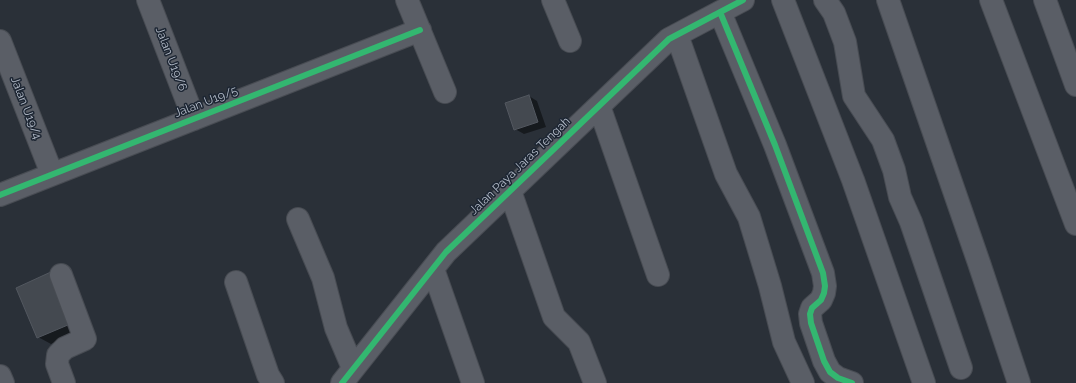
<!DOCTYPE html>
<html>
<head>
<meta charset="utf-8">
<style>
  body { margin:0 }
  canvas { display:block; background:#2a3038 }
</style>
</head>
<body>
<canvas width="1076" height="383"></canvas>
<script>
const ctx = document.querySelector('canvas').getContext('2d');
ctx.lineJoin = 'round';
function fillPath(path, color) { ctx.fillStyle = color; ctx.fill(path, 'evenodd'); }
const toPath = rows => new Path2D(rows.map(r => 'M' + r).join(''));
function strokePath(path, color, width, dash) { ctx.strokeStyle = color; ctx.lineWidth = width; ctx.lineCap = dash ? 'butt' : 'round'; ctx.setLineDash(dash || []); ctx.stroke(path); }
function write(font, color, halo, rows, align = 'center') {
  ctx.font = font + ' Raleway,sans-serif'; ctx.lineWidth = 3; ctx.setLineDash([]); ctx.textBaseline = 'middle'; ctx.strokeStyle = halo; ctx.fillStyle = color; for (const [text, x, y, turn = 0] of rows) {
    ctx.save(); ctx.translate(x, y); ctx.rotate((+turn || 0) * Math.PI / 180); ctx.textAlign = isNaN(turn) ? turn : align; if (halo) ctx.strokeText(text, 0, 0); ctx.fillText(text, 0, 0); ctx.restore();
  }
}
fillPath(toPath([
  [529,96,537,101,546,127,524,134,515,129],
  [66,280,87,329,51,344,38,337]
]), '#0007');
const building = toPath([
  [529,95,538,122,514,130,505,103,529,95],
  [53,271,75,322,37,338,16,288,53,271]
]);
fillPath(building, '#444950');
strokePath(building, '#52575f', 1);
const minor = toPath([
  [148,0,194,119],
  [407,0,445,92],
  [553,0,570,41],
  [783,0,853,180,924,383],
  [825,0,834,13,845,42,854,96,883,140,894,170,900,197,911,222,961,368],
  [888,0,979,263,1019,383],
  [991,0,1076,224],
  [1045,0,1076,85],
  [720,12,775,145,823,273,825,286,824,293,821,300,812,308,810,314,811,323,824,361,830,372,838,378,852,383],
  [677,35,726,174,749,217,770,286,784,342,803,383],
  [0,41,52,174],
  [599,106,658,275],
  [510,191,554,317,579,342,595,383],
  [0,195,420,30],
  [298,219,323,278,336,328,353,368],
  [433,269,473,383],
  [61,275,85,339,65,348,58,355,57,364,64,383],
  [236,282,268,375,273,383],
  [0,376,3,383],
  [342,383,446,252,645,62,669,39,743,0]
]);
strokePath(minor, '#484c53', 24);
strokePath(minor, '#5a5e66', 22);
strokePath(toPath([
  [720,12,775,145,823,273,825,286,824,293,821,300,812,308,810,314,811,323,824,361,830,372,838,378,852,383],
  [0,195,420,30],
  [342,383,446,252,645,62,669,39,743,0]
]), '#33b770', 6);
write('12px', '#b4bcc9', '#1d2633', [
  ["Jalan U19/6",171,59,69],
  ["Jalan U19/5",206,102,-21],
  ["Jalan U19/4",26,108,69],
  ["Jalan Paya Jaras Tengah",520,166,-44]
]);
</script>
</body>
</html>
